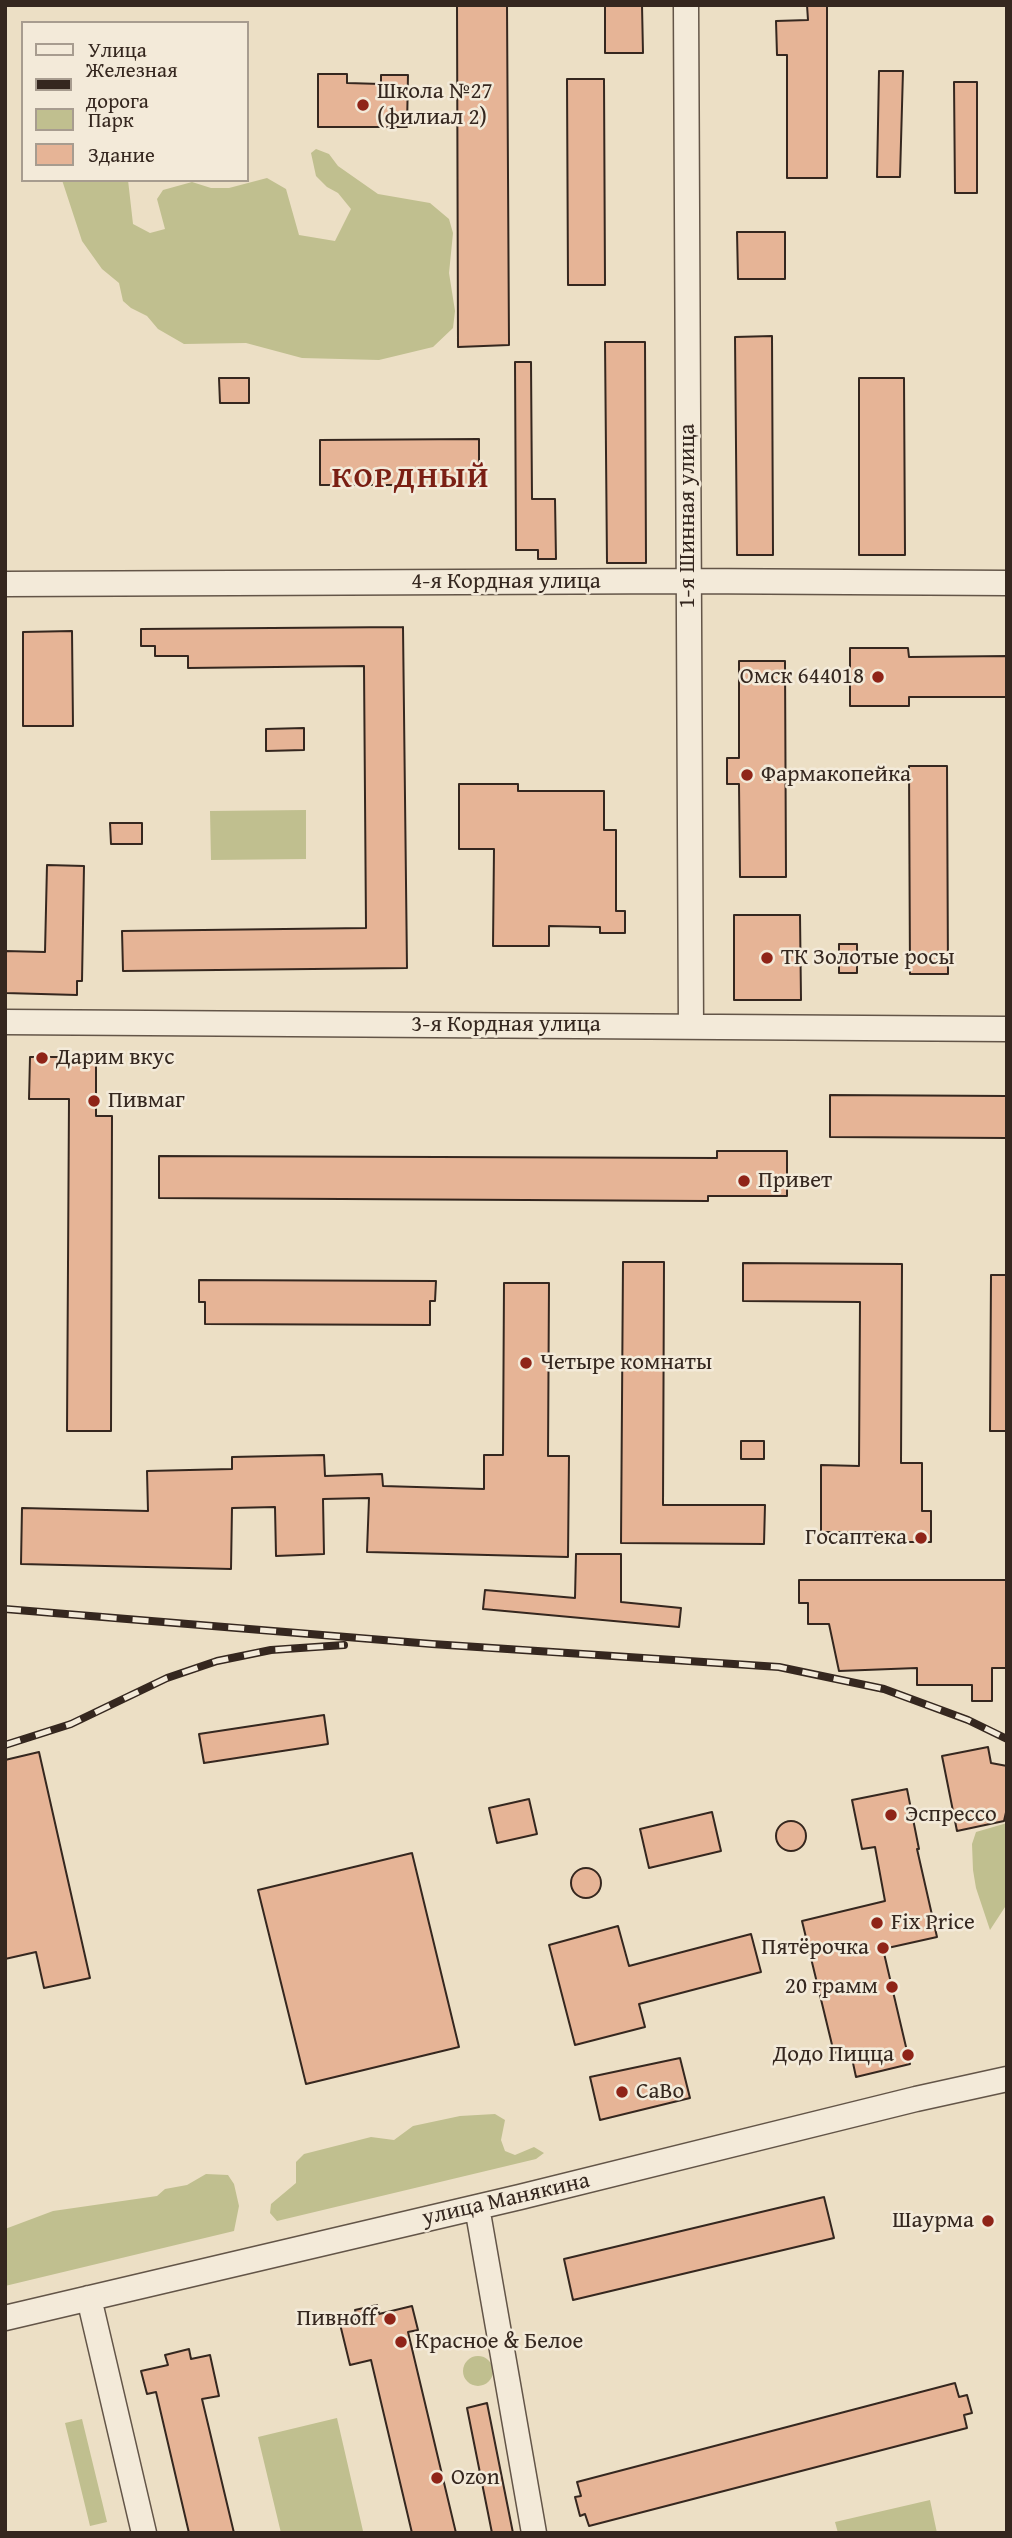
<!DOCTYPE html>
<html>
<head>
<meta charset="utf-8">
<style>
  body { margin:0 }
  #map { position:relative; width:1012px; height:2538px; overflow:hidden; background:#ecdfc5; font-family:"Gentium Book Plus",serif }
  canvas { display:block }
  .frame { position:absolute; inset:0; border:7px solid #35271f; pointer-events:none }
  .legend { position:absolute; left:21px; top:21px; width:228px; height:161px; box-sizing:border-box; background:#f3ead9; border:2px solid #a79c8f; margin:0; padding:9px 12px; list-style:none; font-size:21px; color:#35271f }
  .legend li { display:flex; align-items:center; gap:14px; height:35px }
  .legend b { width:35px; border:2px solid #a79c8f }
</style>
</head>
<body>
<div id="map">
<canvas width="1012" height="2538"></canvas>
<div class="frame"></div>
<ul class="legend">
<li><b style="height:9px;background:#f3ead9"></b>Улица</li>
<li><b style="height:9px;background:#35271f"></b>Железная дорога</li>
<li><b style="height:19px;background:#c0bf8f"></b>Парк</li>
<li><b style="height:19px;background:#e6b496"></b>Здание</li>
</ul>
</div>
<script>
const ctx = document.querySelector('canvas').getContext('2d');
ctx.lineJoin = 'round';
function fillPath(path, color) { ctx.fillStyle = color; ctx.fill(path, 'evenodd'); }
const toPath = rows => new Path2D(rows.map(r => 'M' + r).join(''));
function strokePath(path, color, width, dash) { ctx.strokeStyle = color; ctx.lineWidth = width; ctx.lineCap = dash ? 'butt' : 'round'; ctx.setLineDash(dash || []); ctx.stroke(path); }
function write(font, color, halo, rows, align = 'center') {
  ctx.font = font + ' "Gentium Book Plus",serif'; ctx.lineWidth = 5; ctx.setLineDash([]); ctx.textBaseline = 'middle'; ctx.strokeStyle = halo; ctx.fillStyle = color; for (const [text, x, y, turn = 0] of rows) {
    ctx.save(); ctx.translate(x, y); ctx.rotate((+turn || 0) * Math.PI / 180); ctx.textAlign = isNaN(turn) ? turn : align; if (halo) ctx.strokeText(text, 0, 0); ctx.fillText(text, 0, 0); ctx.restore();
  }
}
fillPath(toPath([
  [316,149,329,154,338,166,378,194,430,203,449,219,453,233,449,273,455,311,453,328,433,347,379,360,302,358,246,343,184,344,158,329,147,316,131,308,123,301,119,283,102,269,82,241,62,180,128,180,133,224,150,233,165,229,157,199,163,190,192,182,211,188,229,188,267,178,286,189,299,235,335,241,351,209,338,193,327,187,316,176,311,153],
  [306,810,306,859,211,860,210,811],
  [1007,1823,1007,1904,990,1930,976,1888,973,1870,972,1844,976,1832],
  [495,2114,505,2120,501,2140,505,2151,515,2155,534,2147,544,2153,536,2159,277,2221,270,2213,271,2204,296,2183,296,2162,304,2154,371,2137,394,2140,413,2126,460,2116],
  [206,2174,228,2175,234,2184,239,2206,234,2231,5,2286,5,2229,53,2211,157,2196,165,2189,187,2185],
  '463 2371a15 15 0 1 1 30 0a15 15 0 1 1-30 0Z',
  [337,2418,363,2531,281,2533,258,2437],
  [82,2419,107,2522,90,2526,65,2423],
  [930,2500,937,2533,838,2533,835,2522]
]), '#c0bf8f');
const building = toPath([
  [457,5,507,5,509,345,458,347,457,5],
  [605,5,642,5,643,53,605,53,605,5],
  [807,5,827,5,827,178,787,178,787,55,777,55,776,21,808,20,807,5],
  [879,71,903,71,900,177,877,177,879,71],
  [318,74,347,74,347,83,381,84,381,75,408,75,407,127,318,127,318,74],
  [567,79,604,79,605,285,568,285,567,79],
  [954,82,977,82,977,193,955,193,954,82],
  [737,232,785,232,785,279,738,279,737,232],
  [772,336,773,555,737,555,735,337,772,336],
  [605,342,645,342,646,563,607,563,605,342],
  [515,362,531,362,532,499,555,499,556,559,538,559,538,550,516,550,515,362],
  [219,378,249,378,249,403,220,403,219,378],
  [859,378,904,378,905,555,859,555,859,378],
  [479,439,479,485,320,485,320,440,479,439],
  [403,627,407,968,123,971,122,931,366,928,364,666,188,668,188,656,155,656,155,646,141,646,141,629,403,627],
  [72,631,73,726,23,726,23,632,72,631],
  [850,648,908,648,909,657,1007,656,1007,697,909,697,909,706,850,706,850,648],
  [739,661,785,661,786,877,740,877,739,784,727,784,727,758,739,758,739,661],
  [304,728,304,750,266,751,266,729,304,728],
  [909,766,947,766,948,974,910,974,909,766],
  [459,784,518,784,518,791,604,791,604,830,616,830,616,911,625,911,625,933,600,933,600,927,549,926,549,946,493,946,494,849,459,849,459,784],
  [110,823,142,823,142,844,111,844,110,823],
  [47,865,84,866,82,981,77,981,77,995,5,993,5,951,45,952,47,865],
  [734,915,800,915,801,1000,734,1000,734,915],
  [839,944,857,944,857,973,839,973,839,944],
  [30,1057,96,1057,96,1116,112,1116,111,1431,67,1431,69,1099,29,1099,30,1057],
  [830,1095,1007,1096,1007,1138,830,1137,830,1095],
  [717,1151,787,1151,787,1196,708,1196,708,1201,159,1198,159,1156,717,1158,717,1151],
  [623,1262,664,1262,663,1505,765,1505,764,1544,621,1543,623,1262],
  [743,1263,902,1264,901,1463,922,1463,922,1511,931,1511,931,1542,881,1542,881,1532,821,1532,821,1465,859,1466,860,1302,743,1301,743,1263],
  [991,1275,1007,1275,1007,1431,990,1431,991,1275],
  [199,1280,436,1281,435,1301,430,1301,430,1325,205,1324,205,1302,199,1302,199,1280],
  [504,1283,549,1283,548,1456,569,1456,568,1557,367,1552,369,1498,323,1499,324,1554,276,1556,275,1507,232,1508,231,1569,21,1564,22,1508,148,1511,147,1471,232,1469,232,1457,324,1455,325,1476,382,1474,383,1486,484,1489,484,1455,503,1455,504,1283],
  [741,1441,764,1441,764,1459,741,1459,741,1441],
  [576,1554,621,1554,621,1602,681,1608,679,1627,483,1609,485,1590,575,1598,576,1554],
  [799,1580,1007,1580,1007,1668,992,1668,992,1701,972,1701,972,1685,917,1685,917,1668,839,1671,829,1624,808,1624,808,1603,799,1603,799,1580],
  [324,1715,328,1744,204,1763,199,1734,324,1715],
  [988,1747,991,1763,1007,1766,1007,1808,1004,1821,957,1831,942,1756,988,1747],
  [39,1752,90,1978,44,1988,36,1952,5,1959,5,1760,39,1752],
  [907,1789,919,1849,917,1849,937,1937,883,1949,910,2064,856,2077,850,2049,834,2053,802,1921,885,1901,875,1847,862,1849,852,1800,907,1789],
  [529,1799,537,1834,497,1843,489,1808,529,1799],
  [712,1812,721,1851,649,1868,640,1829,712,1812],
  '776 1836a15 15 0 1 1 30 0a15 15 0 1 1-30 0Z',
  [412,1853,459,2047,306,2084,258,1890,412,1853],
  '571 1883a15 15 0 1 1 30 0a15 15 0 1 1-30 0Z',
  [618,1926,629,1966,751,1934,761,1972,639,2004,645,2027,575,2045,549,1945,618,1926],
  [680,2058,690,2098,600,2120,590,2077,680,2058],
  [824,2197,834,2238,573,2300,564,2259,824,2197],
  [377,2305,379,2314,412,2306,418,2330,408,2332,456,2533,412,2533,371,2360,350,2365,340,2324,357,2319,355,2310,377,2305],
  [189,2349,191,2359,210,2355,219,2396,202,2399,234,2533,189,2533,156,2392,147,2394,141,2371,168,2365,165,2355,189,2349],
  [955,2383,959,2397,967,2395,972,2413,964,2415,967,2428,589,2526,585,2514,580,2516,575,2497,581,2496,577,2482,955,2383],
  [487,2403,513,2533,492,2533,467,2408,487,2403]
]);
fillPath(building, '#e6b496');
strokePath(building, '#35271f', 2);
const minor = toPath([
  [686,5,691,1027],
  [5,584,688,581,1007,583],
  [5,1022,1007,1029],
  [477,2207,534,2533],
  [89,2298,144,2533],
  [5,2318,520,2197,916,2099,1007,2079]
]);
strokePath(minor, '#635548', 27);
strokePath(minor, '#f3ead9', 24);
const rail = toPath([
  [5,1609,432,1644,779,1667,884,1689,968,1720,1007,1739],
  [5,1745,71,1724,167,1678,217,1661,271,1650,344,1645]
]);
strokePath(rail, '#35271f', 8);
strokePath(rail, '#f3ead9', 5, [16]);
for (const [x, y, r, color] of [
  [363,105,7,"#8f2418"],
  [878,677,7,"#8f2418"],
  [747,775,7,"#8f2418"],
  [767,958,7,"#8f2418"],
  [42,1058,7,"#8f2418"],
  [94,1101,7,"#8f2418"],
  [744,1181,7,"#8f2418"],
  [526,1363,7,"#8f2418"],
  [921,1538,7,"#8f2418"],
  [891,1815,7,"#8f2418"],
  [877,1923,7,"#8f2418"],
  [883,1948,7,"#8f2418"],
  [892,1987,7,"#8f2418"],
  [908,2055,7,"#8f2418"],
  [622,2092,7,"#8f2418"],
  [988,2221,7,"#8f2418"],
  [390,2319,7,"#8f2418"],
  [401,2342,7,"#8f2418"],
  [437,2478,7,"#8f2418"]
]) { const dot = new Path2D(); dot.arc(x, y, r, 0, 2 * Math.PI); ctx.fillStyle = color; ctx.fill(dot); strokePath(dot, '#f3ead9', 2.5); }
write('23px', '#35271f', '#f3ead9', [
  ["Школа №27",377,92],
  ["(филиал 2)",377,118],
  ["Омск 644018",864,677,"right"],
  ["Фармакопейка",761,775],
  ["ТК Золотые росы",781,958],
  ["Дарим вкус",56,1058],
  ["Пивмаг",108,1101],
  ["Привет",758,1181],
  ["Четыре комнаты",540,1363],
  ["Госаптека",907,1538,"right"],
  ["Эспрессо",905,1815],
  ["Fix Price",891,1923],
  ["Пятёрочка",869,1948,"right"],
  ["20 грамм",878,1987,"right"],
  ["Додо Пицца",894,2055,"right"],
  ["СаВо",636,2092],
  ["Шаурма",974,2221,"right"],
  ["Пивноff",376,2319,"right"],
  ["Красное & Белое",415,2342],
  ["Ozon",451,2478]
], 'left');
write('23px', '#35271f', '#f3ead9', [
  ["1-я Шинная улица",688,516,-90],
  ["4-я Кордная улица",506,582],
  ["3-я Кордная улица",506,1025],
  ["улица Манякина",506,2200,-13]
]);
ctx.letterSpacing = '2px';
write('bold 30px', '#7a1f14', '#f3ead9', [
  ["КОРДНЫЙ",411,479]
]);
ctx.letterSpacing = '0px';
</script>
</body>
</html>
